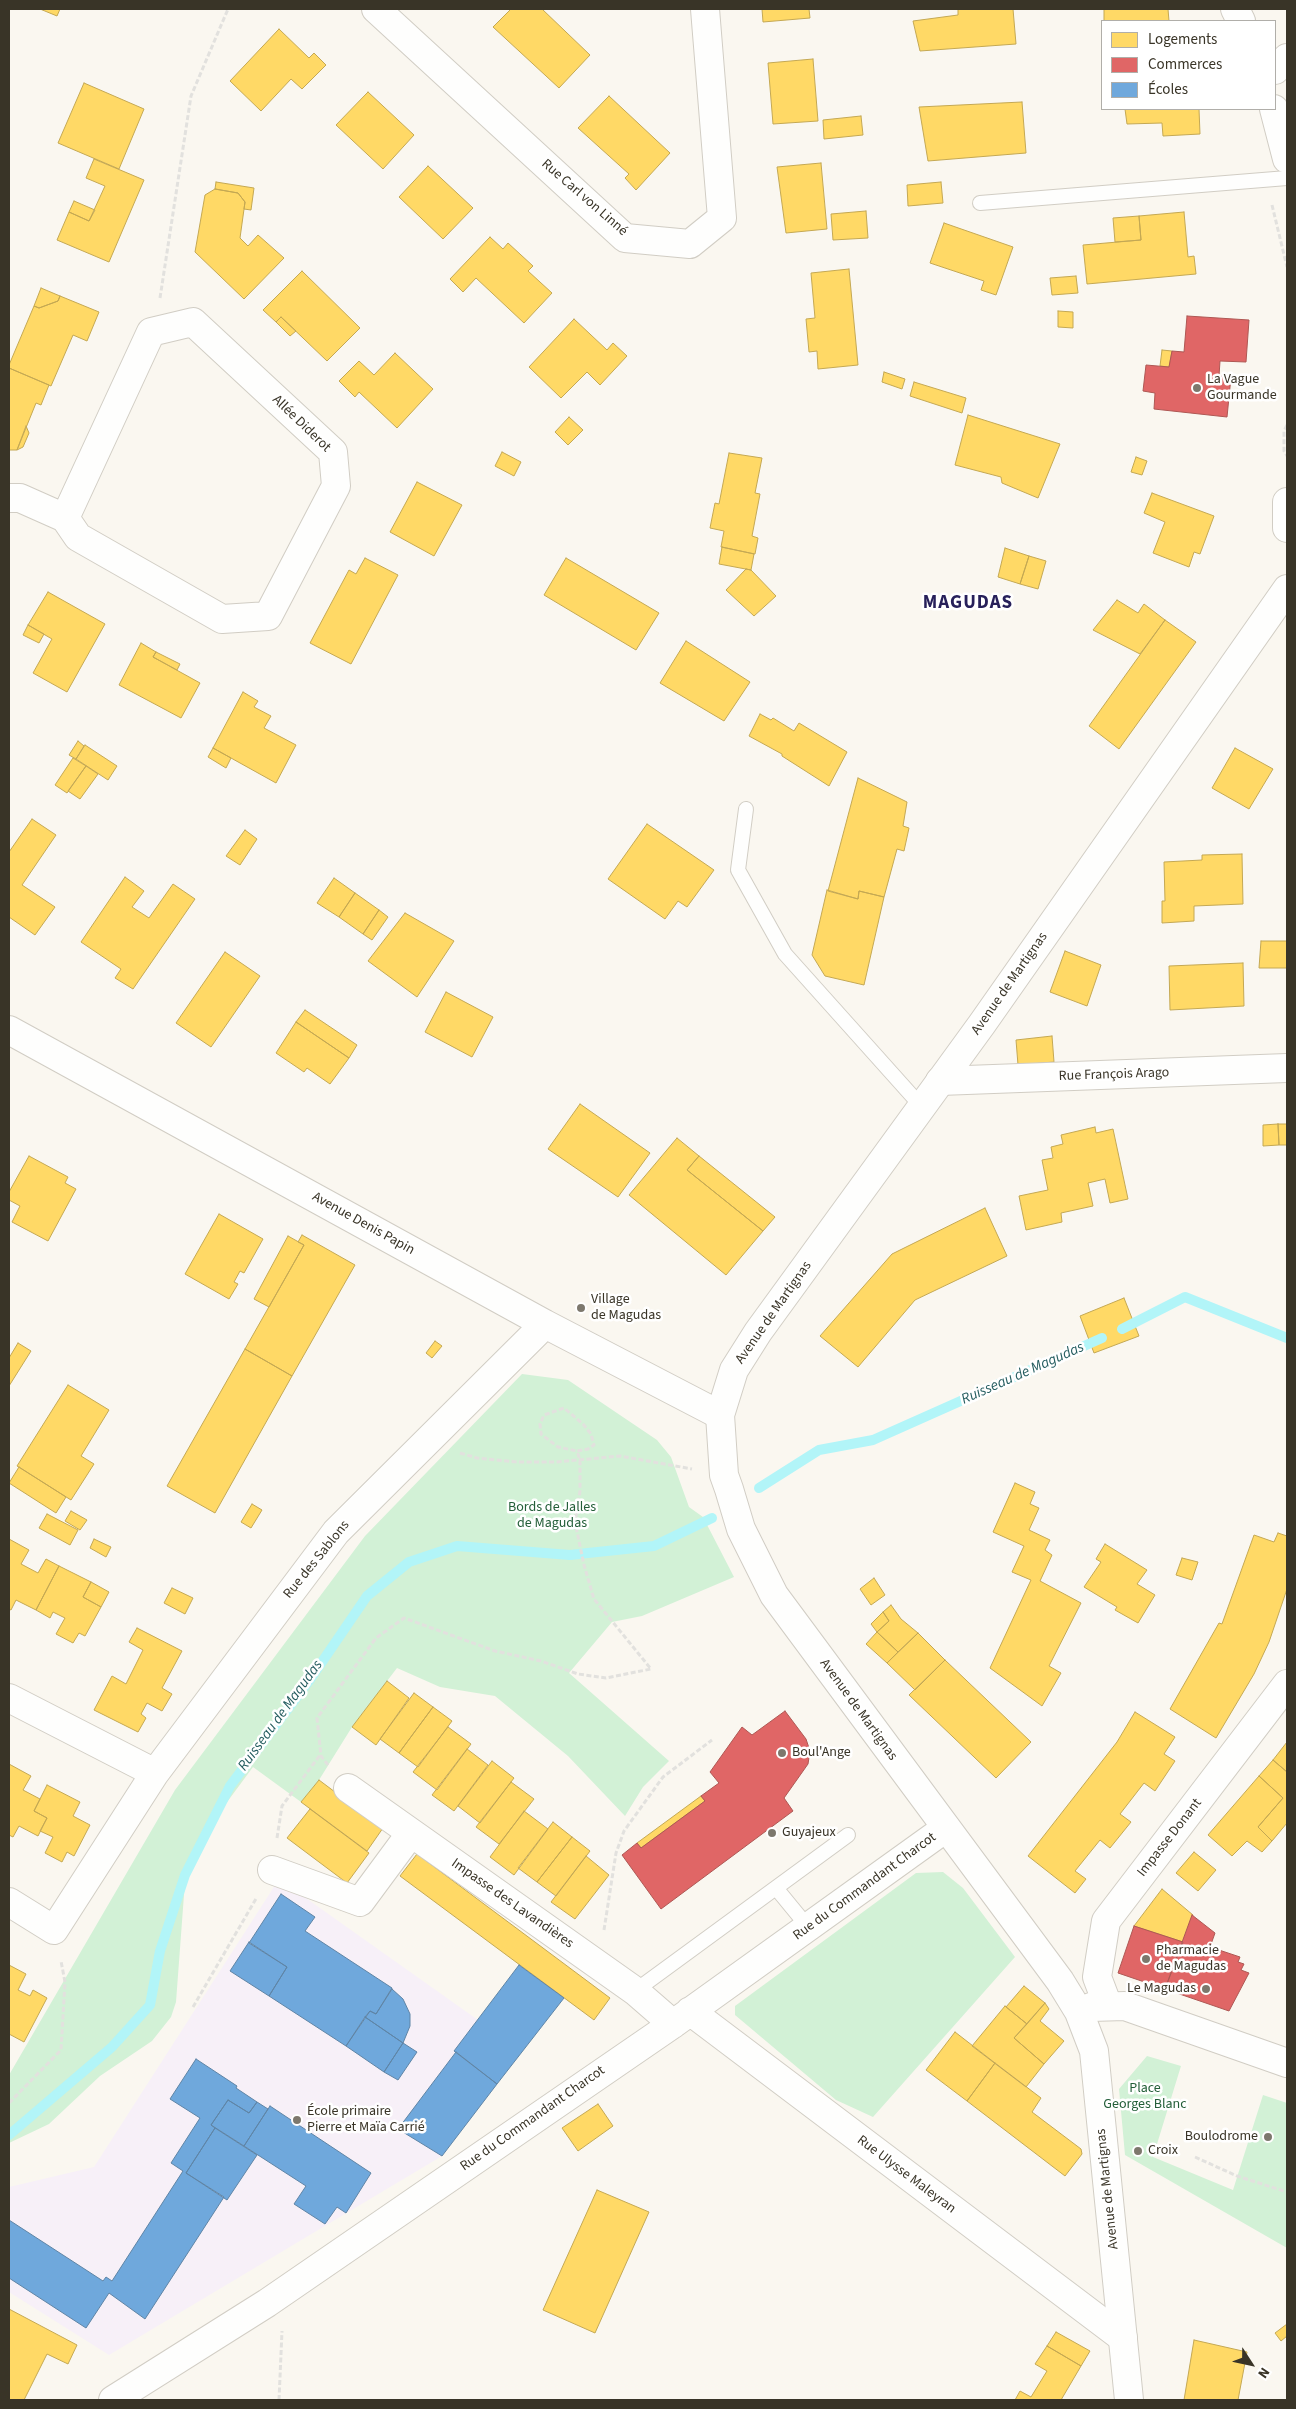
<!DOCTYPE html>
<html>
<head>
<meta charset="utf-8">
<style>
  body { margin:0 }
  #map { position:relative; width:1296px; height:2409px; overflow:hidden; background:#faf7f0; font-family:"Source Sans 3",sans-serif }
  canvas { display:block }
  .frame { position:absolute; inset:0; border:10px solid #393427; pointer-events:none }
  .legend { position:absolute; left:1101px; top:20px; width:175px; height:90px; box-sizing:border-box; background:#fff; border:1px solid #b0aea9; margin:0; padding:6px 9px; list-style:none; font-size:15px; color:#393427 }
  .legend li { display:flex; align-items:center; gap:10px; height:25px }
  .legend b { width:25px; border:1px solid #b0aea9 }
  .north { position:absolute; left:1226px; top:2339px; width:50px; height:50px; -webkit-text-stroke:4px #fff; paint-order:stroke; rotate:125deg; font-size:14px; font-weight:700; line-height:20px; text-align:center; color:#393427 }
  .north::after { content:''; display:block; margin:auto; width:18px; height:22px; background:#393427; clip-path:polygon(50% 0,100% 100%,50% 72%,0 100%) }
</style>
</head>
<body>
<div id="map">
<canvas width="1296" height="2409"></canvas>
<div class="frame"></div>
<ul class="legend">
<li><b style="height:14px;background:#ffd966"></b>Logements</li>
<li><b style="height:14px;background:#e06666"></b>Commerces</li>
<li><b style="height:14px;background:#6fa8dc"></b>Écoles</li>
</ul>
<div class="north">N</div>
</div>
<script>
const ctx = document.querySelector('canvas').getContext('2d');
ctx.lineJoin = 'round';
function fillPath(path, color) { ctx.fillStyle = color; ctx.fill(path, 'evenodd'); }
const toPath = rows => new Path2D(rows.map(r => 'M' + r).join(''));
function strokePath(path, color, width, dash) { ctx.strokeStyle = color; ctx.lineWidth = width; ctx.lineCap = dash ? 'butt' : 'round'; ctx.setLineDash(dash || []); ctx.stroke(path); }
function write(font, color, halo, rows, align = 'center') {
  ctx.font = font + ' "Source Sans 3",sans-serif'; ctx.lineWidth = 5; ctx.setLineDash([]); ctx.textBaseline = 'middle'; ctx.strokeStyle = halo; ctx.fillStyle = color; for (const [text, x, y, turn = 0] of rows) {
    ctx.save(); ctx.translate(x, y); ctx.rotate((+turn || 0) * Math.PI / 180); ctx.textAlign = isNaN(turn) ? turn : align; if (halo) ctx.strokeText(text, 0, 0); ctx.fillText(text, 0, 0); ctx.restore();
  }
}
fillPath(toPath([
  [279,1879,478,2020,454,2051,497,2084,442,2156,109,2355,9,2292,9,2187,94,2167]
]), '#f7f0f8');
fillPath(toPath([
  [522,1374,568,1380,657,1440,671,1457,689,1507,703,1517,734,1577,642,1616,612,1622,569,1673,669,1761,643,1787,625,1816,568,1756,495,1696,440,1687,397,1668,352,1727,319,1780,301,1802,253,1767,213,1821,186,1868,176,2002,171,2017,152,2041,100,2076,49,2124,9,2143,9,2075,175,1790,365,1536],
  [943,1872,963,1888,1015,1957,873,2117,836,2100,735,2015,735,2006,916,1873],
  [1147,2056,1181,2066,1153,2157,1233,2190,1263,2095,1287,2103,1287,2248,1125,2155,1119,2089]
]), '#d2f1d6');
const homes = toPath([
  [40,9,60,9,57,16,40,9],
  [511,9,542,9,590,55,559,88,493,27,511,9],
  [762,9,809,9,810,18,763,22,762,9],
  [958,9,1013,9,1016,44,920,51,913,21,958,15,958,9],
  [1104,9,1168,9,1169,21,1104,21,1104,9],
  [279,29,309,58,314,53,326,65,302,89,291,79,261,111,230,81,279,29],
  [813,59,818,121,773,124,768,63,813,59],
  [84,83,144,109,119,169,58,143,84,83],
  [368,92,414,135,383,169,336,125,368,92],
  [609,96,670,153,636,190,625,178,629,174,578,128,609,96],
  [1022,102,1026,153,928,161,919,107,1022,102],
  [1125,109,1199,109,1200,134,1163,136,1162,123,1127,124,1125,109],
  [861,116,863,135,824,139,823,120,861,116],
  [94,159,144,180,109,262,57,240,69,212,89,221,105,186,86,178,94,159],
  [821,163,827,229,786,233,777,167,821,163],
  [428,166,473,208,443,239,399,197,428,166],
  [216,182,254,188,251,210,244,209,245,202,238,193,215,189,216,182],
  [941,182,943,203,908,206,907,185,941,182],
  [215,189,238,193,245,202,240,238,248,246,258,235,284,258,244,299,195,252,205,195,215,189],
  [74,201,95,210,89,221,69,212,74,201],
  [866,211,868,238,833,240,831,214,866,211],
  [1184,212,1188,257,1194,256,1196,274,1087,284,1083,245,1141,240,1139,216,1184,212],
  [1139,216,1141,240,1115,242,1113,218,1139,216],
  [944,223,1013,247,996,295,981,290,984,281,930,263,944,223],
  [490,237,503,249,508,243,533,266,528,271,552,293,524,323,476,278,463,292,450,279,490,237],
  [849,269,858,365,818,369,817,351,809,352,806,319,815,318,811,273,849,269],
  [302,271,360,328,327,361,281,317,276,322,263,310,302,271],
  [1076,276,1078,293,1052,295,1050,278,1076,276],
  [41,288,60,296,58,301,39,308,34,306,41,288],
  [60,296,99,312,87,341,73,335,51,386,9,368,9,365,34,306,39,308,58,301,60,296],
  [1058,311,1073,312,1073,328,1058,327,1058,311],
  [281,317,296,331,290,336,276,322,281,317],
  [574,319,607,350,613,343,627,356,600,385,587,372,561,398,529,367,574,319],
  [1162,350,1172,351,1169,367,1160,366,1162,350],
  [395,353,433,389,397,428,359,392,355,397,339,381,359,361,374,375,395,353],
  [9,368,49,385,41,405,36,403,17,450,9,450,9,368],
  [884,372,905,379,902,389,882,382,884,372],
  [914,382,966,398,962,413,910,396,914,382],
  [968,415,1060,444,1038,498,1002,483,1001,477,955,465,968,415],
  [569,417,583,430,568,445,555,432,569,417],
  [26,426,29,433,23,447,17,450,26,426],
  [502,452,521,462,514,476,495,466,502,452],
  [729,453,762,458,755,493,760,494,752,536,758,538,755,554,721,547,724,531,710,528,715,503,719,504,729,453],
  [1136,457,1147,461,1142,475,1131,472,1136,457],
  [417,482,462,505,434,556,390,532,417,482],
  [1152,493,1214,516,1200,554,1194,552,1189,567,1153,553,1165,522,1144,513,1152,493],
  [722,547,754,554,751,570,719,564,722,547],
  [1005,548,1029,556,1020,584,998,577,1005,548],
  [1029,556,1046,561,1038,589,1020,584,1029,556],
  [365,558,398,575,351,664,310,643,349,570,356,574,365,558],
  [566,558,659,613,636,650,544,595,566,558],
  [746,569,751,570,776,596,754,616,726,590,746,569],
  [48,592,105,624,67,692,33,673,52,639,28,625,48,592],
  [1117,600,1138,613,1144,604,1165,620,1140,654,1093,630,1117,600],
  [1165,620,1196,642,1119,749,1089,726,1165,620],
  [28,625,44,634,39,643,23,635,28,625],
  [686,641,750,682,724,721,660,683,686,641],
  [141,643,156,652,153,657,200,683,181,718,119,685,141,643],
  [156,652,180,664,177,670,153,657,156,652],
  [243,692,258,701,254,707,271,716,264,728,296,745,276,783,213,748,243,692],
  [760,714,771,720,773,718,794,731,799,723,847,752,829,786,782,756,782,754,749,736,760,714],
  [78,741,84,746,76,759,69,755,78,741],
  [85,745,117,766,108,780,76,759,85,745],
  [213,748,231,758,226,768,208,757,213,748],
  [1235,748,1273,769,1249,809,1212,788,1235,748],
  [73,758,86,766,67,793,55,785,73,758],
  [86,766,98,774,80,799,68,791,86,766],
  [858,778,907,802,903,826,909,828,904,851,897,849,884,897,859,891,858,899,828,891,858,778],
  [32,819,56,835,22,885,55,907,35,935,9,917,9,852,32,819],
  [647,824,714,870,687,907,678,901,665,919,608,879,647,824],
  [245,830,257,839,240,865,226,856,245,830],
  [1242,854,1243,904,1194,906,1194,921,1162,923,1162,901,1165,901,1164,862,1202,860,1202,855,1242,854],
  [125,877,144,891,132,907,149,918,173,884,195,899,133,989,115,978,121,969,81,942,125,877],
  [334,878,355,893,339,917,317,903,334,878],
  [827,890,858,899,859,891,884,897,864,985,825,976,812,955,827,890],
  [355,893,379,910,363,934,339,917,355,893],
  [379,910,388,917,372,940,363,934,379,910],
  [405,913,454,941,417,997,368,961,405,913],
  [1261,941,1287,941,1287,968,1259,968,1261,941],
  [1065,951,1101,965,1087,1006,1050,992,1065,951],
  [225,952,260,976,211,1047,176,1023,225,952],
  [1243,963,1244,1006,1170,1010,1169,966,1243,963],
  [446,992,493,1017,472,1057,425,1032,446,992],
  [305,1010,357,1045,349,1058,296,1022,305,1010],
  [296,1022,349,1058,330,1084,307,1068,304,1072,276,1053,296,1022],
  [1052,1036,1054,1062,1018,1065,1016,1040,1052,1036],
  [580,1104,650,1153,618,1197,548,1149,580,1104],
  [1278,1124,1287,1124,1287,1145,1279,1145,1278,1124],
  [1278,1124,1279,1145,1263,1146,1263,1125,1278,1124],
  [1095,1127,1096,1133,1113,1129,1128,1199,1110,1203,1105,1179,1088,1183,1093,1206,1061,1213,1062,1222,1026,1230,1019,1196,1048,1190,1042,1160,1053,1158,1051,1147,1063,1144,1061,1135,1095,1127],
  [677,1138,699,1156,687,1170,763,1231,726,1275,629,1195,677,1138],
  [29,1156,68,1177,65,1183,76,1189,48,1241,12,1222,20,1206,9,1200,9,1192,29,1156],
  [699,1156,775,1217,763,1231,687,1170,699,1156],
  [985,1208,1007,1256,915,1300,858,1367,820,1336,892,1254,985,1208],
  [219,1214,263,1239,244,1273,240,1271,234,1282,238,1284,229,1299,185,1274,219,1214],
  [302,1235,355,1265,292,1376,245,1349,304,1245,298,1242,302,1235],
  [288,1236,304,1245,269,1307,254,1299,288,1236],
  [1124,1298,1139,1336,1094,1353,1080,1316,1124,1298],
  [435,1341,442,1346,432,1358,426,1353,435,1341],
  [18,1343,31,1351,9,1386,9,1358,18,1343],
  [245,1349,292,1376,215,1513,167,1486,245,1349],
  [68,1385,109,1410,81,1456,94,1464,71,1500,17,1466,68,1385],
  [19,1467,66,1497,56,1513,9,1483,19,1467],
  [1015,1483,1035,1492,1030,1504,1039,1508,1029,1530,1050,1540,1045,1550,1052,1555,1040,1581,1081,1603,1049,1666,1061,1673,1042,1706,990,1668,1031,1580,1012,1572,1024,1546,993,1532,1015,1483],
  [252,1504,262,1510,251,1528,241,1522,252,1504],
  [71,1511,87,1520,80,1530,65,1521,71,1511],
  [47,1514,78,1530,70,1545,39,1528,47,1514],
  [1278,1533,1287,1536,1287,1589,1269,1642,1254,1674,1216,1738,1170,1709,1219,1623,1222,1624,1254,1535,1274,1542,1278,1533],
  [9,1539,29,1550,21,1564,38,1573,46,1559,59,1566,36,1610,16,1600,11,1610,9,1609,9,1539],
  [94,1539,111,1547,106,1557,90,1548,94,1539],
  [1105,1544,1147,1570,1137,1584,1155,1595,1138,1623,1115,1610,1117,1607,1084,1587,1101,1562,1096,1559,1105,1544],
  [1182,1558,1198,1562,1192,1580,1176,1575,1182,1558],
  [59,1566,91,1582,83,1597,101,1607,85,1636,79,1633,73,1643,56,1634,65,1618,53,1612,50,1618,36,1610,59,1566],
  [874,1578,885,1595,871,1605,860,1589,874,1578],
  [91,1582,109,1592,101,1607,83,1597,91,1582],
  [172,1588,193,1598,185,1614,164,1603,172,1588],
  [891,1605,901,1619,918,1633,898,1652,877,1632,889,1621,883,1612,891,1605],
  [883,1612,889,1621,877,1632,871,1624,883,1612],
  [137,1628,182,1651,162,1688,172,1694,162,1711,147,1703,141,1714,146,1718,138,1732,94,1710,112,1676,126,1684,143,1650,129,1642,137,1628],
  [877,1632,898,1652,887,1663,866,1644,877,1632],
  [918,1633,945,1660,915,1690,887,1663,918,1633],
  [945,1660,1031,1742,996,1778,909,1695,945,1660],
  [387,1681,409,1698,376,1745,352,1727,387,1681],
  [414,1693,433,1707,399,1753,380,1739,414,1693],
  [433,1707,452,1721,418,1767,399,1753,433,1707],
  [1135,1712,1175,1737,1164,1754,1175,1761,1155,1791,1144,1783,1120,1814,1131,1822,1110,1848,1100,1840,1075,1871,1086,1879,1075,1893,1028,1856,1117,1742,1135,1712],
  [448,1727,471,1744,437,1790,413,1772,448,1727],
  [1287,1742,1287,1772,1273,1760,1287,1742],
  [467,1749,488,1765,454,1811,432,1795,467,1749],
  [1273,1760,1287,1772,1287,1823,1272,1841,1258,1827,1283,1798,1259,1776,1273,1760],
  [492,1761,514,1778,480,1823,458,1806,492,1761],
  [9,1764,31,1776,23,1790,40,1799,34,1811,47,1818,38,1836,19,1826,13,1837,9,1835,9,1764],
  [1259,1776,1283,1798,1258,1827,1272,1841,1262,1852,1247,1841,1232,1856,1208,1835,1259,1776],
  [319,1780,383,1828,367,1851,301,1802,319,1780],
  [511,1782,534,1799,499,1844,476,1827,511,1782],
  [47,1785,80,1802,73,1816,90,1825,74,1856,67,1852,62,1862,45,1853,53,1837,40,1831,47,1818,34,1811,47,1785],
  [701,1796,705,1801,641,1848,637,1843,701,1796],
  [310,1809,369,1853,347,1883,287,1838,310,1809],
  [524,1811,548,1829,514,1875,490,1857,524,1811],
  [553,1822,572,1837,537,1882,518,1868,553,1822],
  [572,1837,590,1851,556,1896,537,1882,572,1837],
  [1194,1852,1216,1870,1198,1891,1176,1873,1194,1852],
  [417,1854,610,1998,594,2020,400,1876,417,1854],
  [586,1856,609,1875,575,1919,551,1902,586,1856],
  [1162,1889,1193,1915,1183,1942,1134,1926,1162,1889],
  [9,1965,26,1974,18,1990,30,1996,33,1990,47,1998,24,2042,9,2034,9,1965],
  [1024,1986,1045,2003,1027,2024,1006,2007,1024,1986],
  [1045,2003,1049,2009,1040,2021,1064,2041,1044,2064,1014,2038,1045,2003],
  [1005,2006,1027,2024,1014,2038,1044,2064,1026,2087,972,2046,1005,2006],
  [955,2032,995,2063,967,2101,926,2070,955,2032],
  [995,2063,1041,2098,1032,2112,1081,2149,1082,2154,1065,2176,967,2101,995,2063],
  [598,2104,613,2126,578,2151,562,2128,598,2104],
  [597,2190,649,2212,595,2333,543,2310,597,2190],
  [9,2309,77,2345,68,2364,47,2354,24,2400,9,2400,9,2309],
  [1287,2324,1287,2336,1281,2341,1275,2333,1287,2324],
  [1056,2332,1090,2351,1081,2366,1047,2346,1056,2332],
  [1194,2340,1247,2352,1238,2400,1184,2400,1194,2340],
  [1047,2346,1081,2366,1061,2400,1015,2400,1020,2391,1031,2397,1047,2371,1035,2364,1047,2346]
]);
fillPath(homes, '#ffd966');
strokePath(homes, '#c4a853', 1);
const shops = toPath([
  [1187,316,1249,320,1246,362,1220,361,1219,376,1231,377,1227,417,1154,409,1155,393,1143,391,1146,365,1169,367,1172,351,1184,352,1187,316],
  [785,1711,806,1739,810,1751,808,1764,784,1798,793,1811,661,1909,622,1855,637,1843,641,1848,705,1801,701,1796,719,1783,710,1772,742,1727,752,1735,785,1711],
  [1192,1915,1215,1933,1210,1947,1240,1957,1238,1962,1244,1964,1241,1970,1249,1973,1229,2011,1165,1989,1192,1915],
  [1134,1926,1183,1942,1165,1989,1118,1973,1134,1926]
]);
fillPath(shops, '#e06666');
strokePath(shops, '#ae5753', 1);
const schools = toPath([
  [281,1894,315,1917,305,1931,392,1988,376,2014,370,2011,346,2046,269,1996,287,1967,249,1943,281,1894],
  [249,1942,287,1967,269,1996,230,1971,249,1942],
  [519,1965,564,1998,497,2084,454,2051,519,1965],
  [392,1989,403,1999,410,2014,410,2026,403,2043,365,2017,370,2011,376,2014,392,1989],
  [365,2017,403,2043,384,2072,346,2046,365,2017],
  [403,2043,417,2052,398,2080,384,2072,403,2043],
  [456,2052,497,2084,442,2156,398,2129,456,2052],
  [196,2059,237,2086,236,2088,257,2102,249,2113,228,2100,211,2125,215,2128,186,2173,224,2197,145,2319,109,2293,86,2328,9,2278,9,2220,103,2281,106,2277,112,2281,183,2171,171,2163,200,2118,170,2099,196,2059],
  [228,2100,249,2113,257,2102,268,2109,244,2146,211,2125,228,2100],
  [270,2106,371,2173,346,2213,337,2207,325,2224,294,2204,306,2186,244,2146,270,2106],
  [215,2128,257,2155,227,2200,186,2173,215,2128]
]);
fillPath(schools, '#6fa8dc');
strokePath(schools, '#5f85a6', 1);
strokePath(toPath([
  [1122,1329,1185,1297,1287,1338],
  [759,1488,819,1450,873,1440,1102,1338],
  [9,2135,112,2047,150,2005,160,1951,185,1875,230,1786,311,1678,367,1596,409,1562,457,1546,570,1555,588,1553,654,1546,712,1518]
]), '#b2f5f8', 10);
const service = toPath([
  [980,203,1287,178],
  [746,809,738,870,785,954,922,1107],
  [776,1888,808,1927],
  [635,1991,848,1835]
]);
const minor = toPath([
  [376,9,625,238,690,244,722,218,705,9],
  [1275,70,1287,58],
  [9,498,20,498,65,518,78,537,222,619,268,616,336,486,333,452,193,322,151,332,65,518],
  [9,1030,545,1324,720,1415],
  [940,1081,1287,1068],
  [9,1698,155,1773,336,1532,545,1324],
  [348,1788,635,1991,673,2024],
  [272,1870,360,1902,411,1833],
  [9,1902,54,1930,155,1773],
  [1108,2006,1097,1977,1106,1921,1287,1684],
  [1091,2007,1125,2006,1287,2063],
  [690,2011,1123,2338],
  [113,2400,267,2303,673,2024,946,1828]
]);
const tertiary = toPath([
  [1235,9,1241,21],
  [1274,109,1287,159],
  [1287,502,1287,528],
  [1129,2400,1094,2051,1079,2012,1060,1981,774,1595,741,1529,729,1489,724,1475,720,1415,734,1370,758,1332,982,1024,1287,589]
]);
strokePath(service, '#d1cdc4', 16);
strokePath(minor, '#d1cdc4', 30);
strokePath(tertiary, '#d1cdc4', 30);
strokePath(toPath([
  [1272,205,1287,267],
  [160,298,191,96,228,9],
  [1287,425,1284,431,1284,451,1287,456],
  [460,1453,477,1458,517,1462,556,1462,620,1456,692,1469],
  [328,1765,321,1756,317,1718,376,1638,404,1618,495,1651,541,1661,578,1674,606,1678,651,1669,594,1599,584,1565,575,1522,580,1491,580,1460,577,1451,588,1449,594,1445,591,1434,583,1424,564,1408,544,1415,540,1424,541,1434,558,1447,577,1451],
  [277,1838,282,1806,320,1755],
  [604,1930,616,1853,624,1831,663,1777,712,1740],
  [193,2007,257,1897],
  [9,2103,61,2050,65,1982,61,1961],
  [1195,2157,1237,2176,1287,2192],
  [279,2400,282,2331]
]), '#e2e1de', 3, [5, 2.5]);
strokePath(service, '#fefefd', 14);
strokePath(minor, '#fefefd', 28);
strokePath(tertiary, '#fefefd', 28);
for (const [x, y, r, color] of [
  [1197,388,5,"#7d786d"],
  [581,1308,5,"#7d786d"],
  [782,1753,5,"#7d786d"],
  [772,1833,5,"#7d786d"],
  [1146,1959,5,"#7d786d"],
  [1206,1989,5,"#7d786d"],
  [297,2120,5,"#7d786d"],
  [1268,2137,5,"#7d786d"],
  [1138,2151,5,"#7d786d"]
]) { const dot = new Path2D(); dot.arc(x, y, r, 0, 2 * Math.PI); ctx.fillStyle = color; ctx.fill(dot); strokePath(dot, '#fff', 2); }
write('14px', '#393427', '#fff', [
  ["Rue Carl von Linné",584,198,41],
  ["Allée Diderot",301,424,44],
  ["Avenue de Martignas",1010,984,-55],
  ["Rue François Arago",1114,1075,-2],
  ["Avenue Denis Papin",363,1224,29],
  ["Avenue de Martignas",774,1313,-55],
  ["Rue des Sablons",317,1560,-51],
  ["Avenue de Martignas",858,1710,54],
  ["Impasse Donant",1170,1838,-52],
  ["Rue du Commandant Charcot",865,1887,-36],
  ["Impasse des Lavandières",512,1904,35],
  ["Rue du Commandant Charcot",533,2119,-35],
  ["Rue Ulysse Maleyran",906,2175,37],
  ["Avenue de Martignas",1108,2189,-96]
]);
write('14px', '#393427', '#fff', [
  ["La Vague",1207,380],
  ["Gourmande",1207,396],
  ["Village",591,1300],
  ["de Magudas",591,1316],
  ["Boul'Ange",792,1753],
  ["Guyajeux",782,1833],
  ["Pharmacie",1156,1951],
  ["de Magudas",1156,1967],
  ["Le Magudas",1196,1989,"right"],
  ["École primaire",307,2112],
  ["Pierre et Maïa Carrié",307,2128],
  ["Boulodrome",1258,2137,"right"],
  ["Croix",1148,2151]
], 'left');
write('14px', '#235e38', '#fff', [
  ["Bords de Jalles",552,1508],
  ["de Magudas",552,1524],
  ["Place",1145,2089],
  ["Georges Blanc",1145,2105]
]);
write('italic 15px', '#255d60', '#fff', [
  ["Ruisseau de Magudas",1023,1374,-24],
  ["Ruisseau de Magudas",281,1716,-54]
]);
ctx.letterSpacing = '1px';
write('bold 19px', '#27205a', '#fff', [
  ["MAGUDAS",968,604]
]);
ctx.letterSpacing = '0px';
</script>
</body>
</html>
